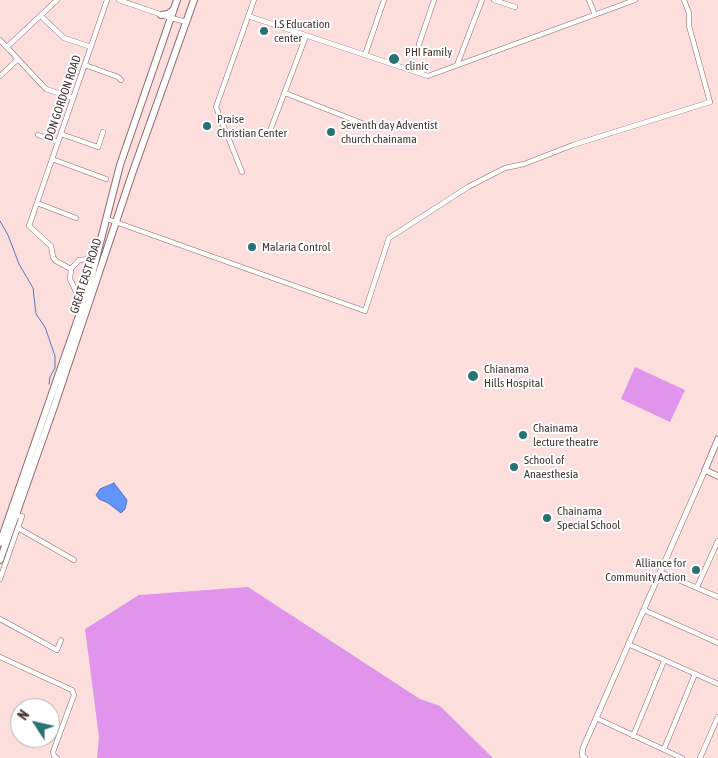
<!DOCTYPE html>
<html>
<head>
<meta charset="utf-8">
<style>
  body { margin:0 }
  #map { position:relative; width:718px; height:758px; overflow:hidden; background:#fcdfdd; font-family:"Asap Condensed",sans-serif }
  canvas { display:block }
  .north { position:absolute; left:10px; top:698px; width:50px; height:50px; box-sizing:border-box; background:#fff; border:1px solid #b6afae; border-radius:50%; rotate:305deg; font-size:14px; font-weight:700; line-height:20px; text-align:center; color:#483634 }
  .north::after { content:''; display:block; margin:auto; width:18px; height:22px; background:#287278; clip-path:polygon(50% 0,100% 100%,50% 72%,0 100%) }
</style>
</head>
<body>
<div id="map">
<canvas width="718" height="758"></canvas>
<div class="north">N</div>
</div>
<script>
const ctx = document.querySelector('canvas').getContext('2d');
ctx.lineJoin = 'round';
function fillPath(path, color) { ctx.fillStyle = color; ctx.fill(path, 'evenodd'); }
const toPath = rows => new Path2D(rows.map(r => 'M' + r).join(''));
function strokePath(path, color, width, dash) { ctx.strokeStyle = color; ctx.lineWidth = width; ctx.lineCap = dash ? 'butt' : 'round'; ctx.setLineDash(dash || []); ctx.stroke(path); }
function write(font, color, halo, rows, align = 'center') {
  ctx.font = font + ' "Asap Condensed",sans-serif'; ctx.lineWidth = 4; ctx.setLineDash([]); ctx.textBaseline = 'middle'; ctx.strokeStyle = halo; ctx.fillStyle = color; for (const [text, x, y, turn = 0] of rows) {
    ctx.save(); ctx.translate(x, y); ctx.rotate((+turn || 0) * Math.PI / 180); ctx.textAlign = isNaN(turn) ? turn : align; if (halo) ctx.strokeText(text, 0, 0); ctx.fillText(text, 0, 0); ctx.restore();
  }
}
fillPath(toPath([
  [635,367,685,390,670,422,621,399],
  [248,587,420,699,440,706,493,758,97,758,99,737,85,629,139,595]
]), '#e094eb');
const water = toPath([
  [114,483,127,500,125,509,121,513,108,503,99,499,96,495,100,489,114,483]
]);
fillPath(water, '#6195fc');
strokePath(water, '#5a78c0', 1);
strokePath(toPath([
  [0,221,8,235,19,264,33,288,36,314,45,327,55,356,55,368,50,377,49,384]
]), '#5a78c0', 1);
const minor = toPath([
  [119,0,171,18,187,22],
  [494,0,515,7],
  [589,0,595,15],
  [41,16,64,38,91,47],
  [248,16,428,76,635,0],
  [0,40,46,89,73,98],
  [419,44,434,0],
  [7,47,57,0],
  [365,55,384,0],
  [85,65,118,77,121,80],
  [457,65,482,0],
  [0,76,18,59],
  [285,93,364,124],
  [61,134,98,147,103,132],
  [38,135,58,142],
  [268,136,306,36],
  [52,159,106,179],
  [242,172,216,107,254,0],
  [37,203,76,218],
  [107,219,365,311,389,238,468,187,505,168,524,164,573,145,710,102,689,26,689,13,684,0],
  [71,269,56,261,53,257,51,246,29,226,107,0],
  [78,311,79,298,70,279,71,269,79,260,90,259,93,255,96,247],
  [18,528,74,560],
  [660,572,718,597],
  [0,579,22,516,15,516],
  [697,587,718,541],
  [644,610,718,643],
  [0,619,57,650,61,640],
  [628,644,718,684],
  [0,657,72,690,74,695,53,752,54,756,57,758],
  [596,718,682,758],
  [633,736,664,661],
  [664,749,695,674],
  [700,758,718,717]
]);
const tertiary = toPath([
  [585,758,582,755,583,748,705,470]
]);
const secondary = toPath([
  [718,439,705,470,718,476]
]);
const primary = toPath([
  [161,15,168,14,173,10],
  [0,543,88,290,120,165,177,0],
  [0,560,54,407,132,174,194,0]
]);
strokePath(minor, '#906765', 5.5);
strokePath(tertiary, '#906765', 6);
strokePath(secondary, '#906765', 7);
strokePath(primary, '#906765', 8);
strokePath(minor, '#fff', 4.5);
strokePath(tertiary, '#fff', 5);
strokePath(secondary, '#fff', 5.5);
strokePath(primary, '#fff', 6);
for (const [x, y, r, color] of [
  [264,31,5,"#287278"],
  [394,59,6,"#287278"],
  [207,126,5,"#287278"],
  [331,132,5,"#287278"],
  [252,247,5,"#287278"],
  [473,376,6,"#287278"],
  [523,435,5,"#287278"],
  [514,467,5,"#287278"],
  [547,518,5,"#287278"],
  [696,570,5,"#287278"]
]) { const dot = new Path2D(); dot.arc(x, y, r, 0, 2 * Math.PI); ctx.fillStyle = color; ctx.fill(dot); strokePath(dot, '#fff', 2); }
write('12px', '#483634', '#fff', [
  ["I.S Education",274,24],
  ["center",274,38],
  ["PHI Family",405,52],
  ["clinic",405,66],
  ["Praise",217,119],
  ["Christian Center",217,133],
  ["Seventh day Adventist",341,125],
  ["church chainama",341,139],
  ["Malaria Control",262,247],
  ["Chianama",484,369],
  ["Hills Hospital",484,383],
  ["Chainama",533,428],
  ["lecture theatre",533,442],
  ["School of",524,460],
  ["Anaesthesia",524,474],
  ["Chainama",557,511],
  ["Special School",557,525],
  ["Alliance for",686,563,"right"],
  ["Community Action",686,577,"right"]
], 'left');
write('12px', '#483634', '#fff', [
  ["DON GORDON ROAD",63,98,-71],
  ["GREAT EAST ROAD",86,276,-72]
]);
</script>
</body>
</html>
